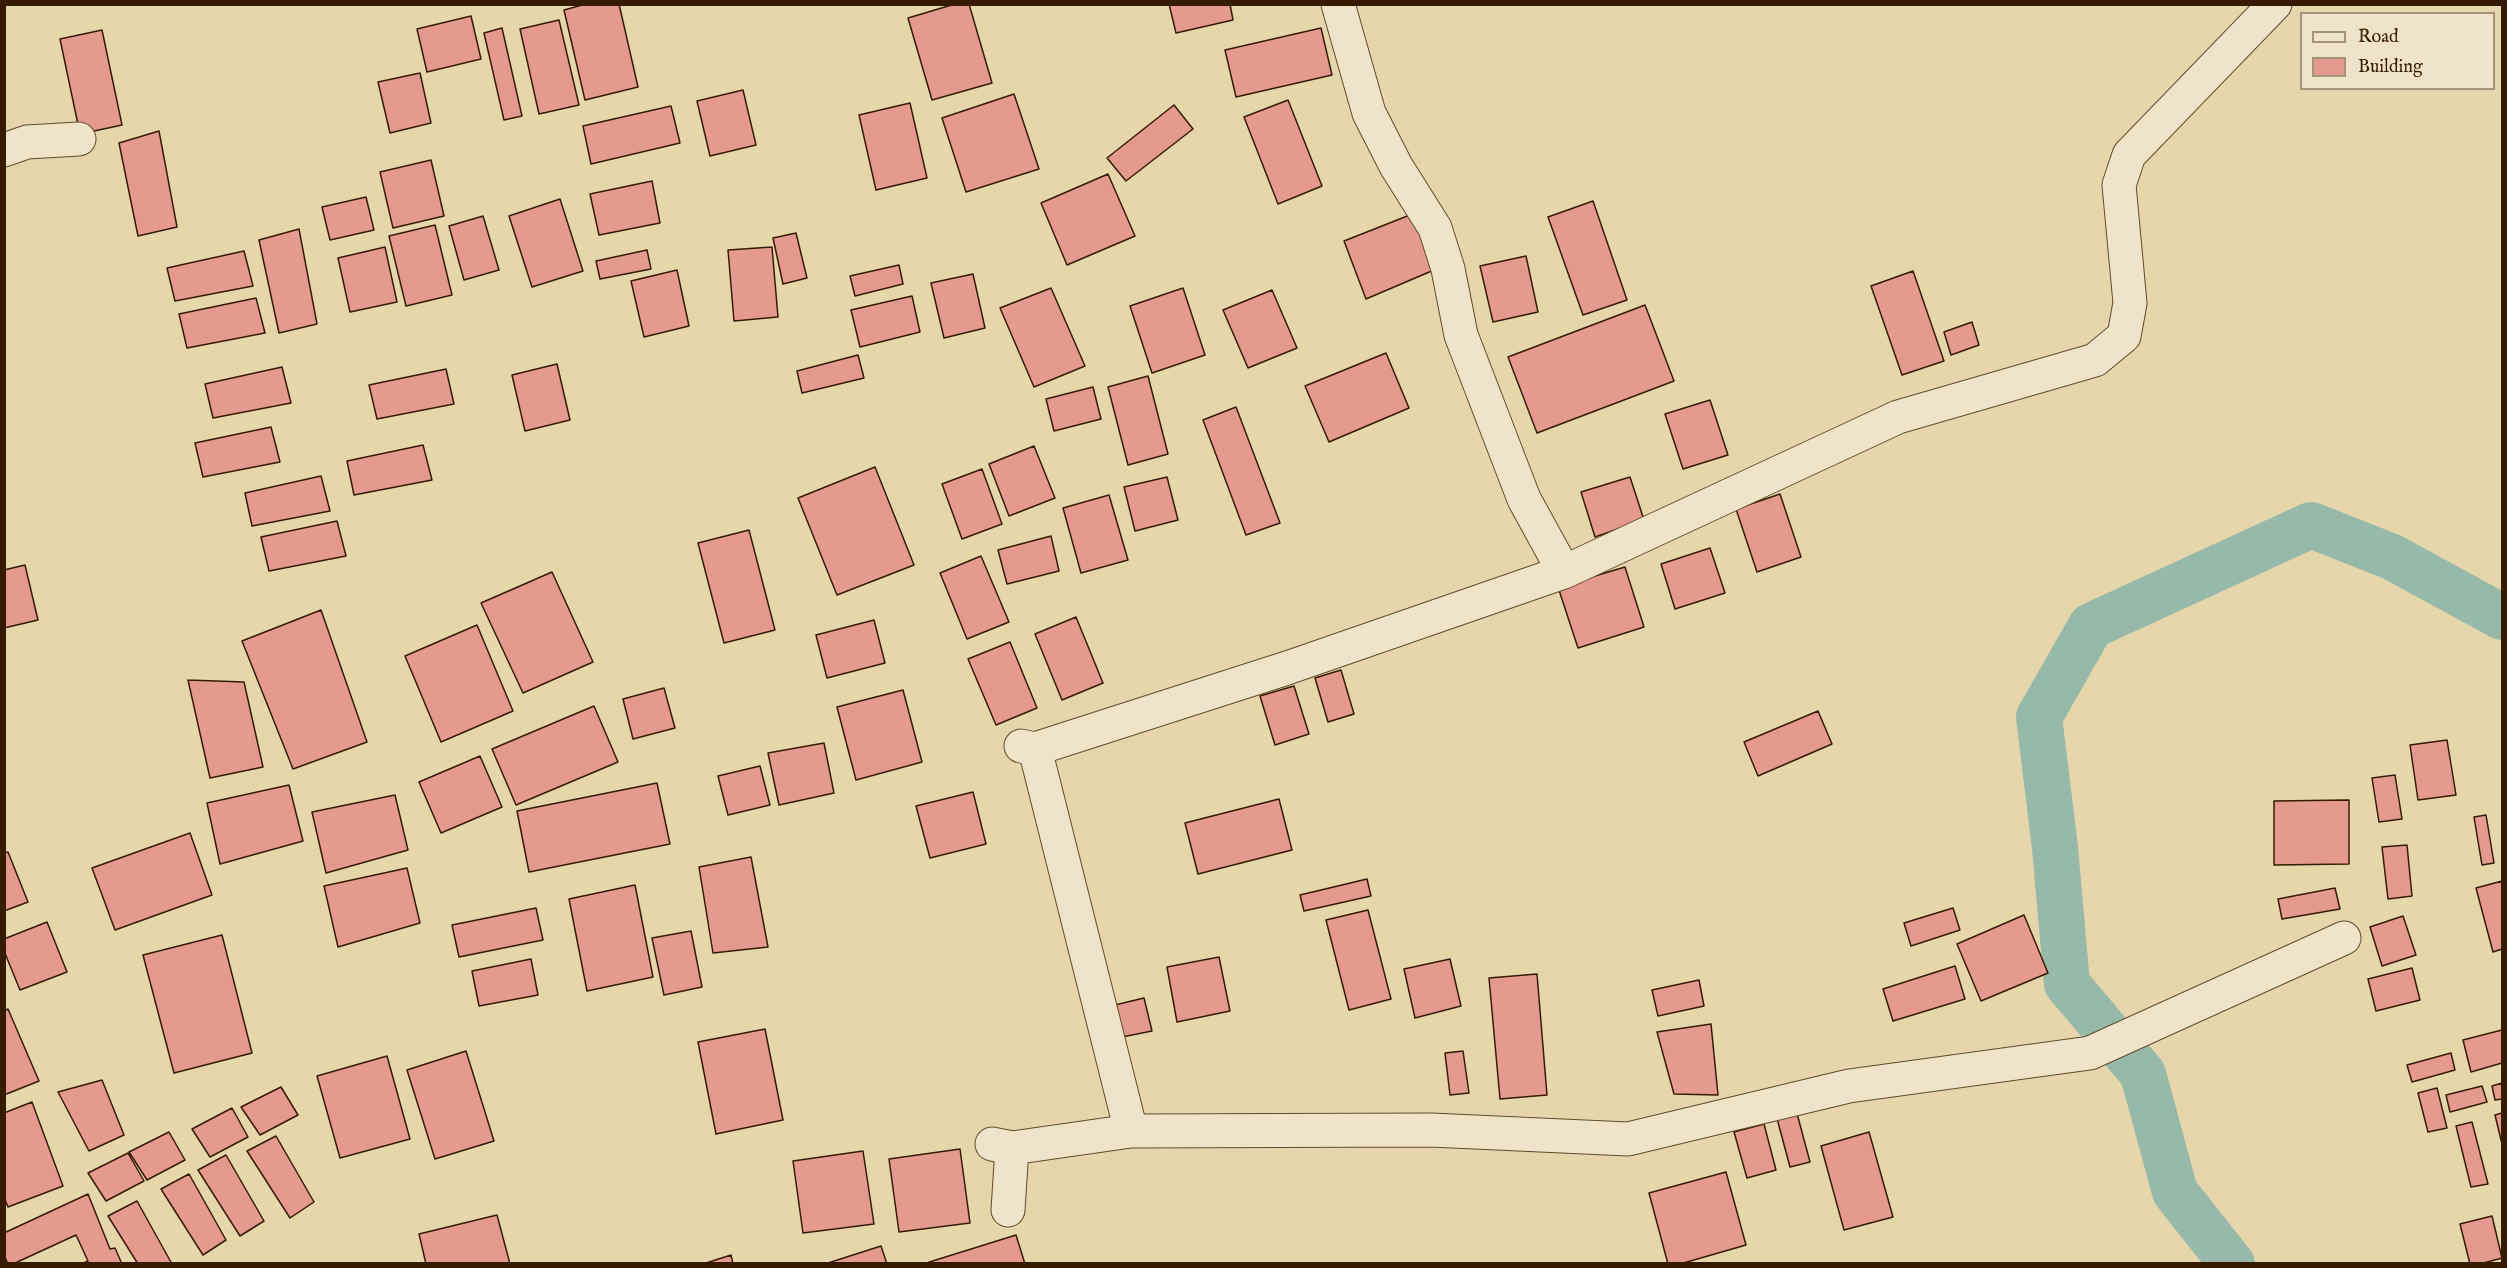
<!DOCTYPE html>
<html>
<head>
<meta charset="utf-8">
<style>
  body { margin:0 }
  #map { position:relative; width:2507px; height:1268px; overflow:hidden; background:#e6d6ac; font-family:"IM FELL English",serif }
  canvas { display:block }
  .frame { position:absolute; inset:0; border:6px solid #361b01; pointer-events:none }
  .legend { position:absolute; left:2300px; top:12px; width:195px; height:78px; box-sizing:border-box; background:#efe4c9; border:2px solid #a59479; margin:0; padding:8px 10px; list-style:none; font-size:18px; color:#361b01 }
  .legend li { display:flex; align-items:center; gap:12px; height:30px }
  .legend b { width:30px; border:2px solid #a59479 }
</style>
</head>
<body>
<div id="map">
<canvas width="2507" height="1268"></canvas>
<div class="frame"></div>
<ul class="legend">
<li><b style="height:8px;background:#efe4c9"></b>Road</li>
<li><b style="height:16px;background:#e59a8f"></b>Building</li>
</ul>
</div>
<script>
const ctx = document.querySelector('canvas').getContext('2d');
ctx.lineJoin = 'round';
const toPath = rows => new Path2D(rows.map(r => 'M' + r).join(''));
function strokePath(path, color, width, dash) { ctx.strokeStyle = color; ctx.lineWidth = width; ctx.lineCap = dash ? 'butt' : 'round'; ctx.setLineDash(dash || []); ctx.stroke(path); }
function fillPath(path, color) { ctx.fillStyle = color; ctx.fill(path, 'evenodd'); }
strokePath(toPath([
  [2232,1264,2175,1192,2143,1074,2067,984,2055,848,2039,717,2091,626,2311,525,2392,557,2502,617]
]), '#96b9a9', 46);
const building = toPath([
  [586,4,619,4,638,87,585,100,564,10,586,4],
  [955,4,969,4,992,83,932,100,908,18,955,4],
  [1169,4,1230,4,1233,20,1176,33,1169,4],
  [471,16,481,59,427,72,417,29,471,16],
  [559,20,579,105,539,114,520,29,559,20],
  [502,28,522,116,504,120,484,33,502,28],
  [1321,28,1332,75,1236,97,1225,50,1321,28],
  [102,30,122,125,80,134,60,39,102,30],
  [420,73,431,123,390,133,378,82,420,73],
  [743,90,756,145,710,156,697,101,743,90],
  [1014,94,1039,169,966,192,942,118,1014,94],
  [1288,100,1322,186,1278,204,1244,117,1288,100],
  [910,103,927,178,876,190,859,115,910,103],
  [1174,105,1193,129,1126,181,1107,158,1174,105],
  [671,106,680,143,591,164,583,126,671,106],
  [159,131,177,227,138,236,119,143,159,131],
  [431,160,444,216,393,228,380,172,431,160],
  [1108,174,1135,236,1067,265,1041,203,1108,174],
  [652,181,660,223,599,235,590,194,652,181],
  [366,197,374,230,330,240,322,207,366,197],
  [560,199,583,271,532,287,509,216,560,199],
  [1593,201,1627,300,1583,315,1548,217,1593,201],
  [1420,211,1441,267,1366,299,1344,241,1420,211],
  [483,216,499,270,464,280,449,226,483,216],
  [435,225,452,295,406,306,389,236,435,225],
  [299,229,317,324,279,333,259,240,299,229],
  [796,233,807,278,783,284,773,238,796,233],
  [385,247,397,302,350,312,338,258,385,247],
  [772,247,778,317,734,321,728,250,772,247],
  [647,250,651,269,600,279,596,261,647,250],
  [244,251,253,286,175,301,167,268,244,251],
  [1526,256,1538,312,1493,322,1480,266,1526,256],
  [899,265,903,284,855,296,850,276,899,265],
  [677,270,689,326,644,337,631,281,677,270],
  [1913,271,1944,361,1902,375,1871,286,1913,271],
  [973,274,985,328,944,338,931,283,973,274],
  [1051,288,1085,366,1034,387,1000,308,1051,288],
  [1183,288,1205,355,1152,373,1130,306,1183,288],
  [1272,290,1297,348,1248,368,1223,310,1272,290],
  [912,296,920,332,860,347,851,310,912,296],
  [256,298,265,333,187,348,179,314,256,298],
  [1645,305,1674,381,1537,433,1508,357,1645,305],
  [1972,322,1979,345,1951,355,1944,332,1972,322],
  [1386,353,1409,408,1329,442,1305,386,1386,353],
  [858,355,864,378,802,393,797,371,858,355],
  [557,364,570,420,525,431,512,375,557,364],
  [282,367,291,403,213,418,205,384,282,367],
  [446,369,454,404,377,419,369,385,446,369],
  [1148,376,1168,454,1128,465,1108,387,1148,376],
  [1093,387,1101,419,1054,431,1046,399,1093,387],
  [1710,400,1728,455,1683,469,1665,414,1710,400],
  [1236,407,1280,523,1246,535,1203,420,1236,407],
  [271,427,280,462,203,477,195,443,271,427],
  [423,445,432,480,354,495,347,461,423,445],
  [1034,446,1055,498,1009,516,989,464,1034,446],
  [875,467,914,565,837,595,798,498,875,467],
  [982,469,1002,524,962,539,942,484,982,469],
  [321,476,330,511,252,526,245,493,321,476],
  [1167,477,1178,520,1135,531,1124,487,1167,477],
  [1630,477,1644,520,1595,537,1581,492,1630,477],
  [1780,494,1801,557,1757,572,1736,509,1780,494],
  [1109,495,1128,560,1081,573,1063,508,1109,495],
  [337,521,346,556,269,571,261,537,337,521],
  [749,530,775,630,724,643,698,543,749,530],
  [1051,536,1059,571,1007,584,998,550,1051,536],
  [1710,548,1725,593,1675,609,1661,564,1710,548],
  [981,556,1009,622,967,639,940,573,981,556],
  [25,565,38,620,4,628,4,570,25,565],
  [1625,567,1644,627,1578,648,1558,587,1625,567],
  [552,572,593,662,523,693,481,603,552,572],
  [321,610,367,742,293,769,242,641,321,610],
  [1076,617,1103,683,1062,700,1035,634,1076,617],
  [874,620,885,663,827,678,816,635,874,620],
  [477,625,513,711,441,742,405,656,477,625],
  [1010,642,1037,708,996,725,968,659,1010,642],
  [1341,670,1354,714,1328,722,1315,678,1341,670],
  [188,680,244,682,263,767,210,778,188,680],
  [1294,686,1309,734,1275,745,1260,696,1294,686],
  [664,688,675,728,633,739,623,699,664,688],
  [903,690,922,762,856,780,837,707,903,690],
  [594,706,618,762,516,805,492,749,594,706],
  [1818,711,1832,744,1758,776,1744,742,1818,711],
  [2447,740,2456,795,2418,800,2410,745,2447,740],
  [824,743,834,793,779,805,768,753,824,743],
  [480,756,502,807,441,833,419,782,480,756],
  [760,766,770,805,728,815,718,776,760,766],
  [2395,775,2402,819,2379,822,2372,778,2395,775],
  [657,783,670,844,529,872,517,811,657,783],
  [289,785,303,841,220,864,207,803,289,785],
  [973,792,986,844,930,858,916,806,973,792],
  [395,795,408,850,326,873,312,812,395,795],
  [1279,799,1292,850,1198,874,1185,823,1279,799],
  [2349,800,2349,864,2274,865,2274,801,2349,800],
  [2486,815,2494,863,2482,865,2474,817,2486,815],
  [190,833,212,895,115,930,92,868,190,833],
  [2407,845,2412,896,2388,899,2382,847,2407,845],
  [8,852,28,902,4,911,4,853,8,852],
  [751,857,768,947,713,953,699,867,751,857],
  [407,868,420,923,338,947,324,886,407,868],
  [1367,879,1371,896,1304,911,1300,895,1367,879],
  [2502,881,2502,949,2493,952,2476,888,2502,881],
  [635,885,653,977,587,991,569,899,635,885],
  [2335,888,2340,909,2282,919,2278,899,2335,888],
  [536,908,543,940,459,957,452,925,536,908],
  [1953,908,1960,930,1911,946,1904,923,1953,908],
  [1368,910,1391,999,1349,1010,1326,920,1368,910],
  [2024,915,2048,973,1981,1001,1957,944,2024,915],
  [2403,916,2416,955,2382,966,2370,927,2403,916],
  [47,922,67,972,20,990,4,951,4,939,47,922],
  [691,931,702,987,664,995,652,938,691,931],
  [222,935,252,1053,174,1073,143,955,222,935],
  [1219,957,1230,1011,1177,1022,1167,967,1219,957],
  [531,959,538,995,479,1006,472,971,531,959],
  [1450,959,1461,1006,1415,1018,1404,969,1450,959],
  [1955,966,1965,999,1893,1021,1883,989,1955,966],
  [2412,968,2420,1000,2376,1011,2368,979,2412,968],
  [1537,974,1547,1095,1500,1099,1489,978,1537,974],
  [1699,980,1704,1006,1658,1016,1652,990,1699,980],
  [1144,998,1152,1031,1122,1037,1115,1005,1144,998],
  [8,1009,39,1081,4,1095,4,1011,8,1009],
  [1711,1024,1718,1095,1674,1094,1657,1032,1711,1024],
  [765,1029,783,1120,716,1134,698,1042,765,1029],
  [2502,1030,2502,1063,2471,1072,2463,1040,2502,1030],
  [466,1051,494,1141,435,1159,407,1070,466,1051],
  [1463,1051,1469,1093,1450,1095,1445,1053,1463,1051],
  [2451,1053,2455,1070,2412,1082,2407,1065,2451,1053],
  [387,1056,410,1139,340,1158,317,1076,387,1056],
  [102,1080,124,1135,89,1151,58,1092,102,1080],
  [2502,1083,2502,1099,2495,1100,2492,1086,2502,1083],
  [2482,1086,2487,1102,2450,1112,2446,1095,2482,1086],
  [281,1087,298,1115,260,1135,241,1107,281,1087],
  [2437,1088,2447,1128,2428,1132,2418,1093,2437,1088],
  [32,1102,63,1186,8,1207,4,1197,4,1113,32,1102],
  [1795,1106,1810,1162,1790,1167,1775,1111,1795,1106],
  [232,1108,248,1137,210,1157,192,1129,232,1108],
  [2502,1113,2502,1144,2495,1115,2502,1113],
  [2472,1122,2488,1184,2471,1187,2456,1126,2472,1122],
  [1764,1124,1776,1170,1747,1178,1734,1132,1764,1124],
  [169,1132,185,1160,147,1180,129,1152,169,1132],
  [1869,1132,1893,1217,1844,1230,1821,1146,1869,1132],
  [276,1136,314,1202,290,1218,247,1151,276,1136],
  [960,1149,970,1223,899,1232,889,1159,960,1149],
  [863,1151,874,1224,803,1233,793,1161,863,1151],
  [128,1153,144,1181,106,1201,88,1173,128,1153],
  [226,1155,264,1221,240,1236,198,1170,226,1155],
  [1726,1172,1746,1245,1680,1264,1668,1264,1649,1193,1726,1172],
  [189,1174,226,1240,203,1255,161,1189,189,1174],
  [88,1194,110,1249,115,1248,122,1264,81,1264,88,1261,76,1235,13,1264,8,1264,4,1255,4,1233,88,1194],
  [137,1201,172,1264,138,1264,108,1216,137,1201],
  [497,1215,510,1264,426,1264,419,1234,497,1215],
  [2492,1216,2502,1258,2480,1264,2470,1264,2460,1224,2492,1216],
  [1016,1235,1025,1264,923,1264,1016,1235],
  [881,1246,887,1264,825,1264,881,1246],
  [731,1255,733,1264,703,1264,731,1255]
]);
fillPath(building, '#e59a8f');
strokePath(building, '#361b01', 1.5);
const street = toPath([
  [4,150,27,142,79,139],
  [1564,572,1898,417,2095,360,2124,336,2130,303,2119,185,2129,155,2275,4],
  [1021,746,1035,749,1287,668,1564,572,1524,499,1461,335,1448,269,1435,228,1396,166,1369,113,1338,4],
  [1035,749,1131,1131],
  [992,1144,1012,1148,1131,1131,1431,1130,1628,1139,1849,1086,2090,1053,2344,938],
  [1008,1210,1012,1148]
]);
strokePath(street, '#624a2c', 35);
strokePath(street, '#efe4c9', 33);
</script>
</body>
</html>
